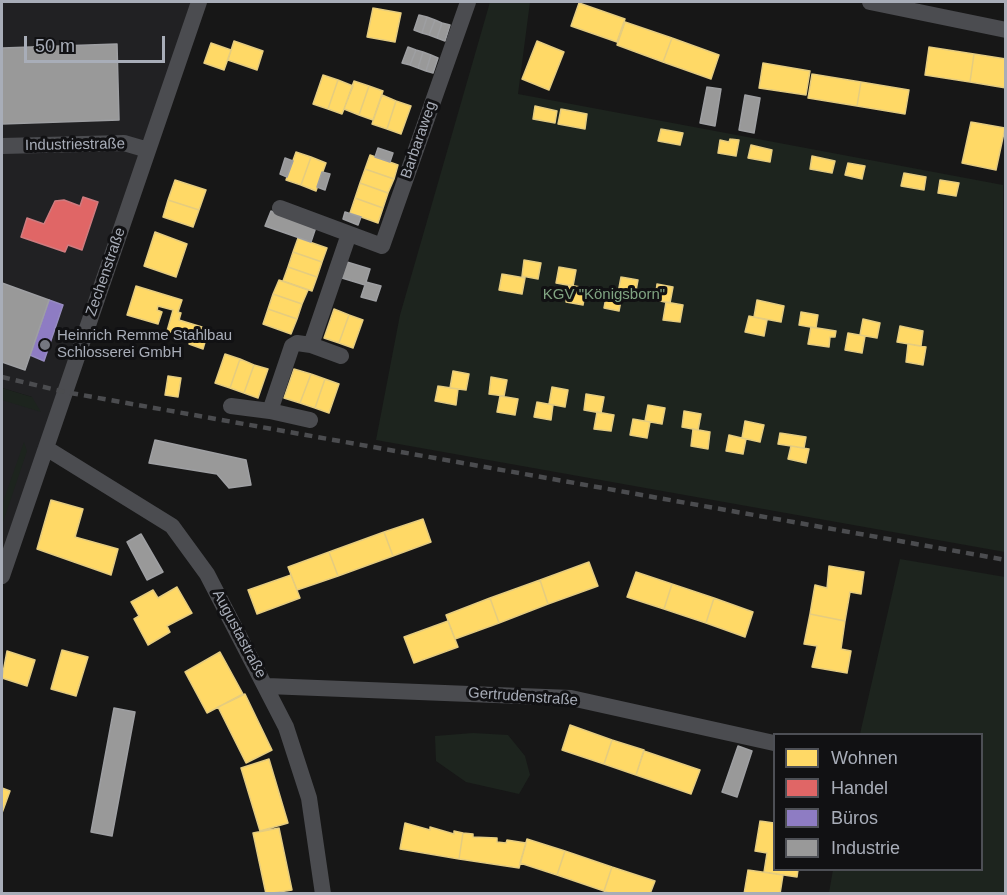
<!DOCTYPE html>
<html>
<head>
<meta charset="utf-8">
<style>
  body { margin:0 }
  #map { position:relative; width:1007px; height:895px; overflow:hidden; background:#171717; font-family:Helvetica,sans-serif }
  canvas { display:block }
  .frame { position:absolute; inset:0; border:3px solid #a8adb8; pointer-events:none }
  .legend { position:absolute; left:773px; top:733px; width:210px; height:138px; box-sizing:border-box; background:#111113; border:2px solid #4d4f55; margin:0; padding:8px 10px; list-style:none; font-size:18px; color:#a8adb8 }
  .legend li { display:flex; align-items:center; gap:12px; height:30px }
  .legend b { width:30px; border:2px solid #4d4f55 }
  .scale { position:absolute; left:24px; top:36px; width:141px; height:27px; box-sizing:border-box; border:3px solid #a8adb8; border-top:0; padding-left:8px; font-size:18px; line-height:21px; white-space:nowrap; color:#a8adb8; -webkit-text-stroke:4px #111113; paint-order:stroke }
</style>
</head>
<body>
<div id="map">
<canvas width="1007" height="895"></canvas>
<div class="frame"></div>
<ul class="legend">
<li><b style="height:16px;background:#ffd966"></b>Wohnen</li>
<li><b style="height:16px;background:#e06666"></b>Handel</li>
<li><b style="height:16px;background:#8e7cc3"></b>Büros</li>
<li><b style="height:16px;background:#999"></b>Industrie</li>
</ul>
<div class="scale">50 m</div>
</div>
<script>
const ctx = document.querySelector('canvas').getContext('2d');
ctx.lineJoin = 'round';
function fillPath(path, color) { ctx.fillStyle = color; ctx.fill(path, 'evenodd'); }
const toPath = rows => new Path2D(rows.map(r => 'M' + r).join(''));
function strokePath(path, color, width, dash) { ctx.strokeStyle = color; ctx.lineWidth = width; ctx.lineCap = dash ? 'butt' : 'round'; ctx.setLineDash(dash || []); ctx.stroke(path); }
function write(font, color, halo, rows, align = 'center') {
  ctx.font = font + ' Helvetica,sans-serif'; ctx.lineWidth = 6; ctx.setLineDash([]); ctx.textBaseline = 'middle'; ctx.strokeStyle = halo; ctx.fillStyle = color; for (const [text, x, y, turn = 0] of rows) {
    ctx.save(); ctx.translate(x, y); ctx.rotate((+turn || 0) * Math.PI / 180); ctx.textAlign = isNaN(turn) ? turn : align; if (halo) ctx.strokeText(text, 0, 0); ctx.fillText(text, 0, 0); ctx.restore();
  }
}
fillPath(toPath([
  [2,2,199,2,2,576,2,400,32,397,2,388]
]), '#212123');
fillPath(toPath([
  [490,2,530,2,518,94,1003,185,1005,552,376,440,400,315],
  [2,388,32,397,41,412,2,400],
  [24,442,27,451,2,525,2,505],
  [900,559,1005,577,1005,893,829,893,833,870,982,870,982,734,860,734],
  [473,733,508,735,525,756,530,775,519,794,466,782,436,761,435,736]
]), '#1d241e');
const homes = toPath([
  [579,3,625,19,617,42,571,26,579,3],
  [373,8,401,13,395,42,367,37,373,8],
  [625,22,672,38,663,62,617,45,625,22],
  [672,38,719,55,711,79,663,62,672,38],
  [234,41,263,51,257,70,228,60,234,41],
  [537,41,564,52,549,90,522,79,537,41],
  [211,43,231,50,224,70,204,63,211,43],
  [929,47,974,54,970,82,925,75,929,47],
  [974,54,1006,59,1006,88,970,82,974,54],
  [763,63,810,71,806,95,759,88,763,63],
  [812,74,861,82,857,106,808,98,812,74],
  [323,75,338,80,328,109,313,104,323,75],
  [338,80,353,86,342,114,328,109,338,80],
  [354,81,369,86,359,115,344,109,354,81],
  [861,82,909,90,905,114,857,106,861,82],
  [369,86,383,91,373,120,359,115,369,86],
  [382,95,396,101,387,129,372,124,382,95],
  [396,101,411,106,401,134,387,129,396,101],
  [535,106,557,111,555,123,533,119,535,106],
  [561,109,587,114,585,129,558,124,561,109],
  [971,122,1005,128,996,170,962,163,971,122],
  [661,129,683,133,680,145,658,141,661,129],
  [730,139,739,140,736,156,718,153,720,140,729,142,730,139],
  [751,145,772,150,770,162,748,158,751,145],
  [296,152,311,157,301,185,286,180,296,152],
  [370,155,398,165,394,179,365,169,370,155],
  [812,156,835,161,832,173,810,169,812,156],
  [311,157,326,163,316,191,301,185,311,157],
  [848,163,865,166,862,179,845,175,848,163],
  [365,169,394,179,388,193,360,183,365,169],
  [904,173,926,177,924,190,901,186,904,173],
  [175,180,206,190,199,210,168,200,175,180],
  [940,180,959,183,956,196,938,193,940,180],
  [360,183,388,193,383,208,355,198,360,183],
  [355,198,383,208,378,223,350,213,355,198],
  [168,200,199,210,193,227,163,217,168,200],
  [155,232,187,244,176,277,144,266,155,232],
  [298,238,327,248,322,262,293,252,298,238],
  [293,252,322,262,317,277,288,267,293,252],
  [524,260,541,263,538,279,522,276,524,260],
  [288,267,317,277,312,291,283,281,288,267],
  [559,267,576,270,573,286,556,283,559,267],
  [502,274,525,278,522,294,499,290,502,274],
  [621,277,638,280,635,296,618,293,621,277],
  [279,280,308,290,302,304,273,294,279,280],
  [657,284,673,287,670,303,655,300,657,284],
  [569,285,586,288,583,305,566,302,569,285],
  [136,286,182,300,178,312,181,313,179,320,202,327,201,330,208,332,203,349,189,344,191,339,167,331,173,310,158,306,157,310,162,312,158,324,127,315,136,286],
  [607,292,622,295,619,311,604,308,607,292],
  [273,294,302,304,297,319,268,309,273,294],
  [757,300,784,306,781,322,754,317,757,300],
  [666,302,683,305,680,322,663,320,666,302],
  [268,309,297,319,291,334,263,324,268,309],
  [334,309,349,315,339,343,324,338,334,309],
  [801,312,818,315,816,328,799,325,801,312],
  [349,315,363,320,353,348,339,343,349,315],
  [749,316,767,320,764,336,745,332,749,316],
  [863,319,880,323,877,338,860,335,863,319],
  [900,326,923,331,921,346,897,342,900,326],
  [811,327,836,331,835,337,830,337,829,347,808,344,811,327],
  [848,333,865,336,862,353,845,350,848,333],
  [908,344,926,347,923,365,906,362,908,344],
  [225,354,240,359,230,388,215,383,225,354],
  [240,359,254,365,244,393,230,388,240,359],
  [254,365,268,369,258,398,244,393,254,365],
  [294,369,311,374,300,403,284,398,294,369],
  [453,371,469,374,466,390,450,388,453,371],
  [311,374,325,379,315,408,300,403,311,374],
  [168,376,181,378,178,397,165,395,168,376],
  [491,377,507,380,504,396,489,394,491,377],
  [325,379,339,384,329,413,315,408,325,379],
  [438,386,458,389,456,405,435,401,438,386],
  [552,387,568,390,565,407,549,404,552,387],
  [586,394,604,397,601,413,584,410,586,394],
  [500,396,518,399,515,415,497,412,500,396],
  [537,402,553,405,551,420,534,417,537,402],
  [648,405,665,408,662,424,645,421,648,405],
  [684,411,701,414,698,430,682,427,684,411],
  [597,412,614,415,611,431,594,429,597,412],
  [633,419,650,422,647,438,630,435,633,419],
  [745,421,764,425,760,442,742,438,745,421],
  [693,429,710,432,708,449,691,446,693,429],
  [780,433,806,437,804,448,778,444,780,433],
  [729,435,746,439,743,454,726,451,729,435],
  [791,446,809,449,806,463,788,459,791,446],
  [51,500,83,509,75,537,118,549,111,575,37,549,51,500],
  [423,519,431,542,393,556,384,532,423,519],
  [384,532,393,556,338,576,329,552,384,532],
  [329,552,338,576,297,590,288,567,329,552],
  [589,562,598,586,548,604,540,580,589,562],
  [829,566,864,572,861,594,850,592,845,621,810,614,815,585,827,588,829,566],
  [636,572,672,584,664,609,627,597,636,572],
  [291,575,300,598,257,614,248,590,291,575],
  [540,580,548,604,499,623,490,598,540,580],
  [672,584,714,598,706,623,664,609,672,584],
  [177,587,192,613,167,626,170,632,148,645,134,619,139,616,131,602,153,590,158,598,177,587],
  [490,598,499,623,455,639,446,615,490,598],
  [714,598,753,612,745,637,706,623,714,598],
  [810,614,845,621,841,649,851,651,847,673,812,667,817,646,804,644,810,614],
  [448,621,458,647,414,663,404,637,448,621],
  [62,650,88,657,76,696,51,689,62,650],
  [7,651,35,660,27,686,2,678,7,651],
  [220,652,243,694,207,713,185,672,220,652],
  [245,694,272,750,246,763,218,707,245,694],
  [570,725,612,740,604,764,562,750,570,725],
  [612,740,644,750,636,775,604,764,612,740],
  [644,751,700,770,691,794,636,775,644,751],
  [269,759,288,823,260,831,241,768,269,759],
  [2,788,10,791,2,813,2,788],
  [760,821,774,823,774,870,798,870,797,877,764,872,767,853,755,851,760,821],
  [405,823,430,830,430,827,454,834,454,831,463,833,459,859,400,849,405,823],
  [279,828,292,890,266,894,253,833,279,828],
  [463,833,473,834,473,837,497,838,497,842,506,843,507,840,526,843,519,868,459,859,463,833],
  [527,839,565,851,557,875,520,863,527,839],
  [565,851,612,867,604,891,557,875,565,851],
  [612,867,655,881,650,894,612,894,604,891,612,867],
  [748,870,783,875,780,894,744,894,748,870]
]);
fillPath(homes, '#ffd966');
strokePath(homes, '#e5cc7f', 1.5);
const shops = toPath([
  [83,197,98,202,82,250,68,245,65,252,21,237,27,218,44,224,55,201,64,200,80,206,83,197]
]);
fillPath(shops, '#e06666');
strokePath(shops, '#cf7b7f', 1.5);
const offices = toPath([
  [49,300,63,305,44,361,30,355,49,300]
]);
fillPath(offices, '#8e7cc3');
strokePath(offices, '#968bc0', 1.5);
const industry = toPath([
  [419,15,427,17,422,33,414,30,419,15],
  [427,17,435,20,429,35,422,33,427,17],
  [435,20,442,23,437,38,429,35,435,20],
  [442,23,450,25,445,41,437,38,442,23],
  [117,44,119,120,2,124,2,48,117,44],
  [408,47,416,50,410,65,402,63,408,47],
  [416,50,423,52,418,68,410,65,416,50],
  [423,52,431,55,426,71,418,68,423,52],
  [431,55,438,58,433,73,426,71,431,55],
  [707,87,721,89,715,126,700,123,707,87],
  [745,95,760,98,754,133,739,130,745,95],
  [378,148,393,153,390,162,375,157,378,148],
  [285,158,293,161,287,177,280,174,285,158],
  [322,172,330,174,325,190,317,187,322,172],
  [271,211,316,227,311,242,265,226,271,211],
  [345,212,361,217,358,225,343,219,345,212],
  [347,262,370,269,366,282,381,286,376,301,361,297,365,285,342,278,347,262],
  [2,283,49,300,25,370,2,362,2,283],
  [155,440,246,460,251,485,229,488,217,474,149,463,155,440],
  [141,534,163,572,147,580,127,542,141,534],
  [114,708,135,712,112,836,91,832,114,708],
  [738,746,752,751,737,797,722,792,738,746]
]);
fillPath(industry, '#999');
strokePath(industry, '#9e9fa2', 1.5);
strokePath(toPath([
  [870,2,1006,30],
  [2,146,124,143,148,150],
  [280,208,382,246,468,2],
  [341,356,311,345,349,234],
  [231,406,270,411],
  [310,420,270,411,292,346,297,343,311,345],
  [46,448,172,526,207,574,286,727,309,798,323,894],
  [2,576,199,2],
  [267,686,571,698,774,743]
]), '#4b4c50', 16);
strokePath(toPath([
  [2,377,65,392,1006,560]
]), '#4b4c4f', 4.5, [8, 6]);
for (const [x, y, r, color] of [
  [45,345,6,"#757880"]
]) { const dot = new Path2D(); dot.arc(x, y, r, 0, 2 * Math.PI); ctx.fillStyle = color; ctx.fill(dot); strokePath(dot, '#111113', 2); }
write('15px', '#a8adb8', '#111113', [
  ["Barbaraweg",419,140,-71],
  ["Industriestraße",75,145,-1],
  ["Zechenstraße",106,272,-71],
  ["Augustastraße",239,634,62],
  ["Gertrudenstraße",523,697,4]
]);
write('15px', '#7fa381', '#111113', [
  ["KGV \"Königsborn\"",604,295]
]);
write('15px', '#a8adb8', '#111113', [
  ["Heinrich Remme Stahlbau",57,336],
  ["Schlosserei GmbH",57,353]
], 'left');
</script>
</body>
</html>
